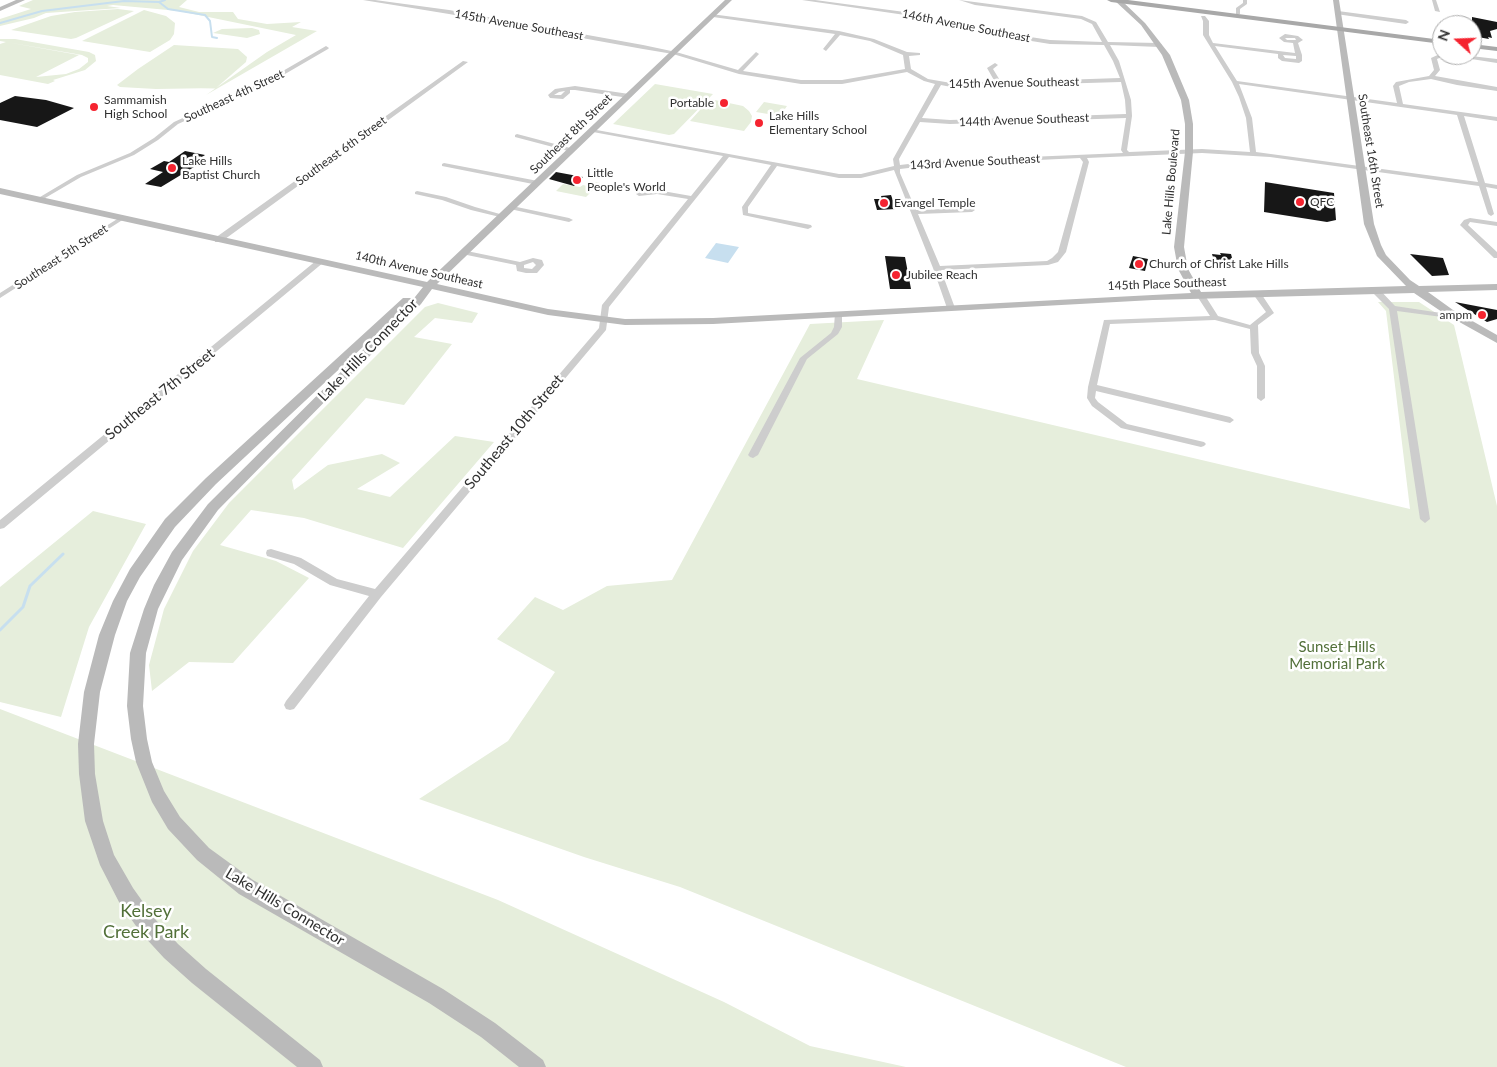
<!DOCTYPE html>
<html>
<head>
<meta charset="utf-8">
<style>
  body { margin:0 }
  #map { position:relative; width:1497px; height:1067px; overflow:hidden; background:#fff; font-family:Lato,sans-serif }
  canvas { display:block }
  .north { position:absolute; left:1432px; top:15px; width:50px; height:50px; box-sizing:border-box; background:#fff; border:1px solid #acacac; border-radius:50%; rotate:290deg; font-size:14px; font-weight:700; line-height:20px; text-align:center; color:#303030 }
  .north::after { content:''; display:block; margin:auto; width:18px; height:22px; background:#f52430; clip-path:polygon(50% 0,100% 100%,50% 72%,0 100%) }
</style>
</head>
<body>
<div id="map">
<canvas width="1497" height="1067"></canvas>
<div class="north">N</div>
</div>
<script>
const ctx = document.querySelector('canvas').getContext('2d');
ctx.lineJoin = 'round';
function fillPath(path, color) { ctx.fillStyle = color; ctx.fill(path, 'evenodd'); }
const toPath = rows => new Path2D(rows.map(r => 'M' + r).join(''));
function strokePath(path, color, width, dash) { ctx.strokeStyle = color; ctx.lineWidth = width; ctx.lineCap = dash ? 'butt' : 'round'; ctx.setLineDash(dash || []); ctx.stroke(path); }
function write(font, color, halo, rows, align = 'center') {
  ctx.font = font + ' Lato,sans-serif'; ctx.lineWidth = 5; ctx.setLineDash([]); ctx.textBaseline = 'middle'; ctx.strokeStyle = halo; ctx.fillStyle = color; for (const [text, x, y, turn = 0] of rows) {
    ctx.save(); ctx.translate(x, y); ctx.rotate((+turn || 0) * Math.PI / 180); ctx.textAlign = isNaN(turn) ? turn : align; if (halo) ctx.strokeText(text, 0, 0); ctx.fillText(text, 0, 0); ctx.restore();
  }
}
fillPath(toPath([
  [33,0,187,0,179,7,199,12,233,12,238,19,267,24,301,22,292,27,317,31,206,95,267,52,296,35,179,11,113,5,107,6,121,8,46,13,34,18,0,26,0,19,31,9,19,6],
  [118,9,134,11,76,38,71,39,11,30,51,16,75,12],
  [144,10,166,16,175,23,174,34,170,40,150,52,82,41],
  [252,28,259,30,260,34,247,38,213,33,222,29],
  [0,39,15,39,89,52,95,55,96,61,85,70,53,80,55,81,48,84,0,75,0,44,6,42,0,41],
  [6,42,82,55,88,58,88,62,79,69,66,74,36,77,79,55],
  [174,45,238,49,247,57,246,62,216,88,156,89,120,87,117,85,138,69],
  [655,84,713,94,674,134,669,135,613,124],
  [710,99,743,106,749,111,752,116,751,122,744,131,690,121],
  [764,102,787,106,780,116,756,112],
  [596,182,600,183,586,197,556,191,563,184,580,187,583,185,591,187],
  [1378,302,1419,302,1454,325,1497,506,1497,1067,1126,1067,680,887,584,857,419,799,508,741,555,672,497,639,535,597,563,610,607,586,672,580,810,324,884,320,857,379,1410,509,1386,311],
  [438,303,478,313,472,323,435,318,414,337,452,344,404,405,366,398,292,480,294,490,328,465,382,454,400,463,357,489,390,497,455,436,494,442,403,548,304,518,251,510,220,545,276,561,309,578,233,663,189,662,152,691,149,665,164,609,193,551,229,503,425,307],
  [93,511,146,524,89,627,61,717,0,702,0,587],
  [0,709,498,900,724,1002,810,1046,906,1067,0,1067]
]), '#e6eedc');
fillPath(toPath([
  [716,243,739,247,728,263,705,258]
]), '#c7dfef');
strokePath(toPath([
  [165,0,159,2,168,9,205,15,210,21,212,37,217,38],
  [0,23,42,11,124,1,159,2]
]), '#c7dfef', 2);
strokePath(toPath([
  [0,630,23,607,30,586,63,554]
]), '#c7dfef', 3);
fillPath(toPath([
  [1472,17,1497,22,1497,29,1490,31,1492,38,1488,37,1489,39,1472,36],
  [15,96,46,100,74,108,37,127,0,120,0,103],
  [185,151,205,155,189,166,194,167,161,187,145,184,163,172,150,169,164,161,169,162],
  [556,172,583,177,574,186,549,179],
  [1265,182,1334,193,1336,220,1327,222,1264,212],
  [891,195,896,209,877,210,874,199,882,199,881,196],
  [1220,253,1231,254,1235,269,1216,267,1212,254,1221,255],
  [1410,254,1443,258,1449,275,1432,276],
  [885,256,905,257,911,289,890,289],
  [1133,256,1148,259,1145,271,1129,268],
  [1455,302,1497,310,1497,319,1487,322]
]), '#171717');
fillPath(toPath([
  [363,0,375,0,449,10,643,45,676,52,738,70,756,52,759,54,743,71,801,80,842,80,905,69,903,55,870,41,840,35,826,51,823,49,835,34,713,17,711,14,839,31,874,39,907,52,920,53,920,55,909,56,911,69,928,79,951,83,995,82,987,68,995,63,998,65,993,69,1001,82,1120,78,1113,61,1104,45,1050,44,951,28,912,16,802,0,815,0,912,13,951,25,1050,40,1102,42,1092,24,1081,19,975,5,959,0,1082,16,1096,22,1108,42,1159,43,1162,45,1159,47,1110,45,1119,61,1131,100,1132,116,1127,150,1129,152,1202,149,1250,152,1246,118,1239,97,1232,82,1203,35,1203,21,1201,16,1205,16,1209,21,1209,35,1213,43,1295,53,1293,43,1284,42,1279,38,1285,34,1298,36,1303,40,1298,43,1302,55,1302,61,1299,63,1282,61,1278,58,1278,54,1215,46,1237,81,1397,103,1393,86,1396,82,1429,76,1434,70,1431,58,1442,53,1442,55,1445,55,1444,56,1437,59,1440,70,1435,76,1497,87,1497,91,1457,85,1431,79,1409,82,1399,86,1403,104,1497,117,1497,121,1464,116,1485,183,1497,185,1497,189,1486,187,1494,214,1491,216,1488,214,1479,186,1270,157,1202,153,1087,158,1089,162,1066,252,1058,262,1048,265,941,270,955,308,951,310,947,308,933,268,894,170,861,178,839,178,777,166,748,207,748,213,811,225,812,227,808,229,743,215,742,207,771,165,729,157,609,307,606,330,381,597,294,709,290,710,286,709,284,705,286,701,369,596,330,585,294,564,267,556,266,553,267,550,271,549,301,558,337,579,375,589,599,328,602,305,688,199,657,194,639,196,636,194,637,193,657,190,691,196,723,156,593,132,591,131,591,129,839,174,861,174,894,166,893,159,935,84,924,81,907,72,842,84,801,84,739,74,673,54,643,49,449,14,363,0],
  [1285,38,1295,38,1296,40,1287,40,1285,38],
  [1283,55,1296,56,1296,59,1285,58,1283,55],
  [1121,82,1125,100,1126,114,950,120,922,118,941,85,951,87,1121,82],
  [1239,84,1457,115,1478,182,1256,152,1252,118,1239,84],
  [1126,118,1121,150,1123,153,934,161,900,165,899,159,920,122,950,124,1126,118],
  [1080,158,1083,162,1058,252,1052,258,1047,261,940,266,918,214,972,212,975,210,972,208,916,210,900,173,900,169,934,165,1080,158],
  [1243,0,1247,0,1247,4,1240,9,1240,14,1236,14,1236,8,1243,3,1243,0],
  [1432,0,1436,0,1440,12,1435,11,1432,0],
  [1338,11,1406,20,1409,22,1406,24,1336,14,1338,11],
  [326,46,329,48,328,49,273,81,178,124,158,140,134,155,81,177,40,201,35,200,77,175,130,153,154,138,174,122,269,79,326,46],
  [1446,55,1462,55,1497,59,1497,63,1446,55],
  [463,61,468,62,221,242,215,242,215,238,463,61],
  [575,86,629,94,632,96,629,98,575,90,570,90,570,93,563,99,550,98,548,95,555,89,575,86],
  [565,91,561,95,554,95,559,92,565,91],
  [517,134,574,149,575,150,572,152,515,137,515,135,517,134],
  [444,163,538,181,541,183,538,185,442,166,442,164,444,163],
  [417,191,446,197,475,207,507,216,504,218,471,210,442,200,415,194,415,192,417,191],
  [512,206,569,218,573,220,569,222,510,209,509,208,512,206],
  [122,216,124,217,124,219,0,298,0,293,122,216],
  [1470,218,1497,222,1497,226,1470,222,1468,225,1497,252,1497,258,1494,258,1460,225,1464,220,1470,218],
  [462,250,520,262,533,258,542,260,544,265,537,273,526,273,517,271,516,265,462,254,462,250],
  [533,262,536,265,532,269,524,268,524,265,533,262],
  [317,260,323,260,324,262,4,528,0,529,0,520,317,260],
  [1373,289,1379,289,1395,306,1441,313,1449,310,1453,312,1442,317,1397,311,1430,519,1425,523,1420,519,1389,309,1373,293,1373,289],
  [1254,292,1260,292,1274,313,1258,325,1259,353,1265,366,1265,398,1261,401,1257,398,1257,366,1251,353,1250,329,1215,320,1110,324,1097,385,1230,417,1234,420,1230,423,1096,391,1095,398,1098,402,1127,424,1204,442,1206,444,1204,446,1201,447,1121,428,1092,406,1087,398,1088,387,1104,320,1210,316,1197,296,1201,294,1204,294,1218,316,1250,325,1266,312,1253,294,1254,292],
  [835,313,838,313,842,315,842,327,838,334,807,359,758,455,753,458,750,457,748,455,800,358,831,333,834,327,835,313]
]), '#cdcdcd');
fillPath(toPath([
  [16,0,25,0,0,11,0,7,16,0],
  [725,0,732,0,437,284,548,309,625,319,713,318,1191,293,1178,269,1174,247,1185,152,1185,124,1181,100,1162,55,1141,25,1114,0,1121,0,1145,23,1170,55,1189,100,1193,124,1193,152,1184,247,1188,269,1201,292,1406,286,1377,256,1364,224,1333,0,1339,0,1374,224,1381,245,1386,255,1410,280,1419,286,1497,284,1497,290,1428,292,1453,310,1497,335,1497,343,1445,314,1414,293,1153,300,713,324,625,325,548,315,432,289,421,304,218,510,182,560,158,609,146,653,143,706,147,739,152,762,164,791,180,817,209,848,253,880,443,989,495,1023,543,1060,546,1067,519,1067,481,1037,429,1003,239,894,197,860,168,829,152,802,136,762,131,739,127,706,130,653,144,609,154,585,172,552,208,504,409,304,216,484,175,527,140,577,127,601,115,635,100,692,94,744,95,774,103,821,114,855,133,888,155,919,178,944,206,969,320,1060,323,1067,297,1067,192,983,164,958,141,933,119,902,100,865,85,821,79,774,78,744,84,692,99,635,113,601,130,569,165,519,206,478,403,298,411,298,411,302,423,287,0,194,0,188,427,282,725,0]
]), '#bababa');
fillPath(toPath([
  [1107,0,1128,0,1442,40,1442,44,1111,2,1107,0],
  [1472,44,1497,47,1497,51,1472,48,1472,44]
]), '#a8a8a8');
for (const [x, y, r, color] of [
  [724,103,5,"#f52430"],
  [94,107,5,"#f52430"],
  [759,123,5,"#f52430"],
  [172,168,5,"#f52430"],
  [577,180,5,"#f52430"],
  [1300,202,5,"#f52430"],
  [884,203,5,"#f52430"],
  [1139,264,5,"#f52430"],
  [896,275,5,"#f52430"],
  [1482,315,5,"#f52430"]
]) { const dot = new Path2D(); dot.arc(x, y, r, 0, 2 * Math.PI); ctx.fillStyle = color; ctx.fill(dot); strokePath(dot, '#fff', 2); }
write('12px', '#303030', '#fff', [
  ["145th Avenue Southeast",519,25,10],
  ["146th Avenue Southeast",966,26,11],
  ["145th Avenue Southeast",1014,83,-1],
  ["Southeast 4th Street",234,96,-25],
  ["144th Avenue Southeast",1024,120,-2],
  ["Southeast 8th Street",571,134,-44],
  ["Southeast 6th Street",341,151,-36],
  ["Southeast 16th Street",1371,151,81],
  ["143rd Avenue Southeast",975,162,-3],
  ["Lake Hills Boulevard",1171,182,-85],
  ["Southeast 5th Street",61,257,-33],
  ["140th Avenue Southeast",419,270,13],
  ["145th Place Southeast",1167,284,-2]
]);
write('12px', '#303030', '#fff', [
  ["Sammamish",104,100],
  ["High School",104,114],
  ["Portable",714,103,"right"],
  ["Lake Hills",769,116],
  ["Elementary School",769,130],
  ["Lake Hills",182,161],
  ["Baptist Church",182,175],
  ["Little",587,173],
  ["People's World",587,187],
  ["QFC",1310,202],
  ["Evangel Temple",894,203],
  ["Church of Christ Lake Hills",1149,264],
  ["Jubilee Reach",906,275],
  ["ampm",1472,315,"right"]
], 'left');
write('15px', '#303030', '#fff', [
  ["Lake Hills Connector",368,350,-46],
  ["Southeast 7th Street",160,394,-39],
  ["Southeast 10th Street",514,432,-50],
  ["Lake Hills Connector",285,907,31]
]);
write('15px', '#527039', '#fff', [
  ["Sunset Hills",1337,647],
  ["Memorial Park",1337,664]
]);
write('18px', '#527039', '#fff', [
  ["Kelsey",146,911],
  ["Creek Park",146,932]
]);
</script>
</body>
</html>
